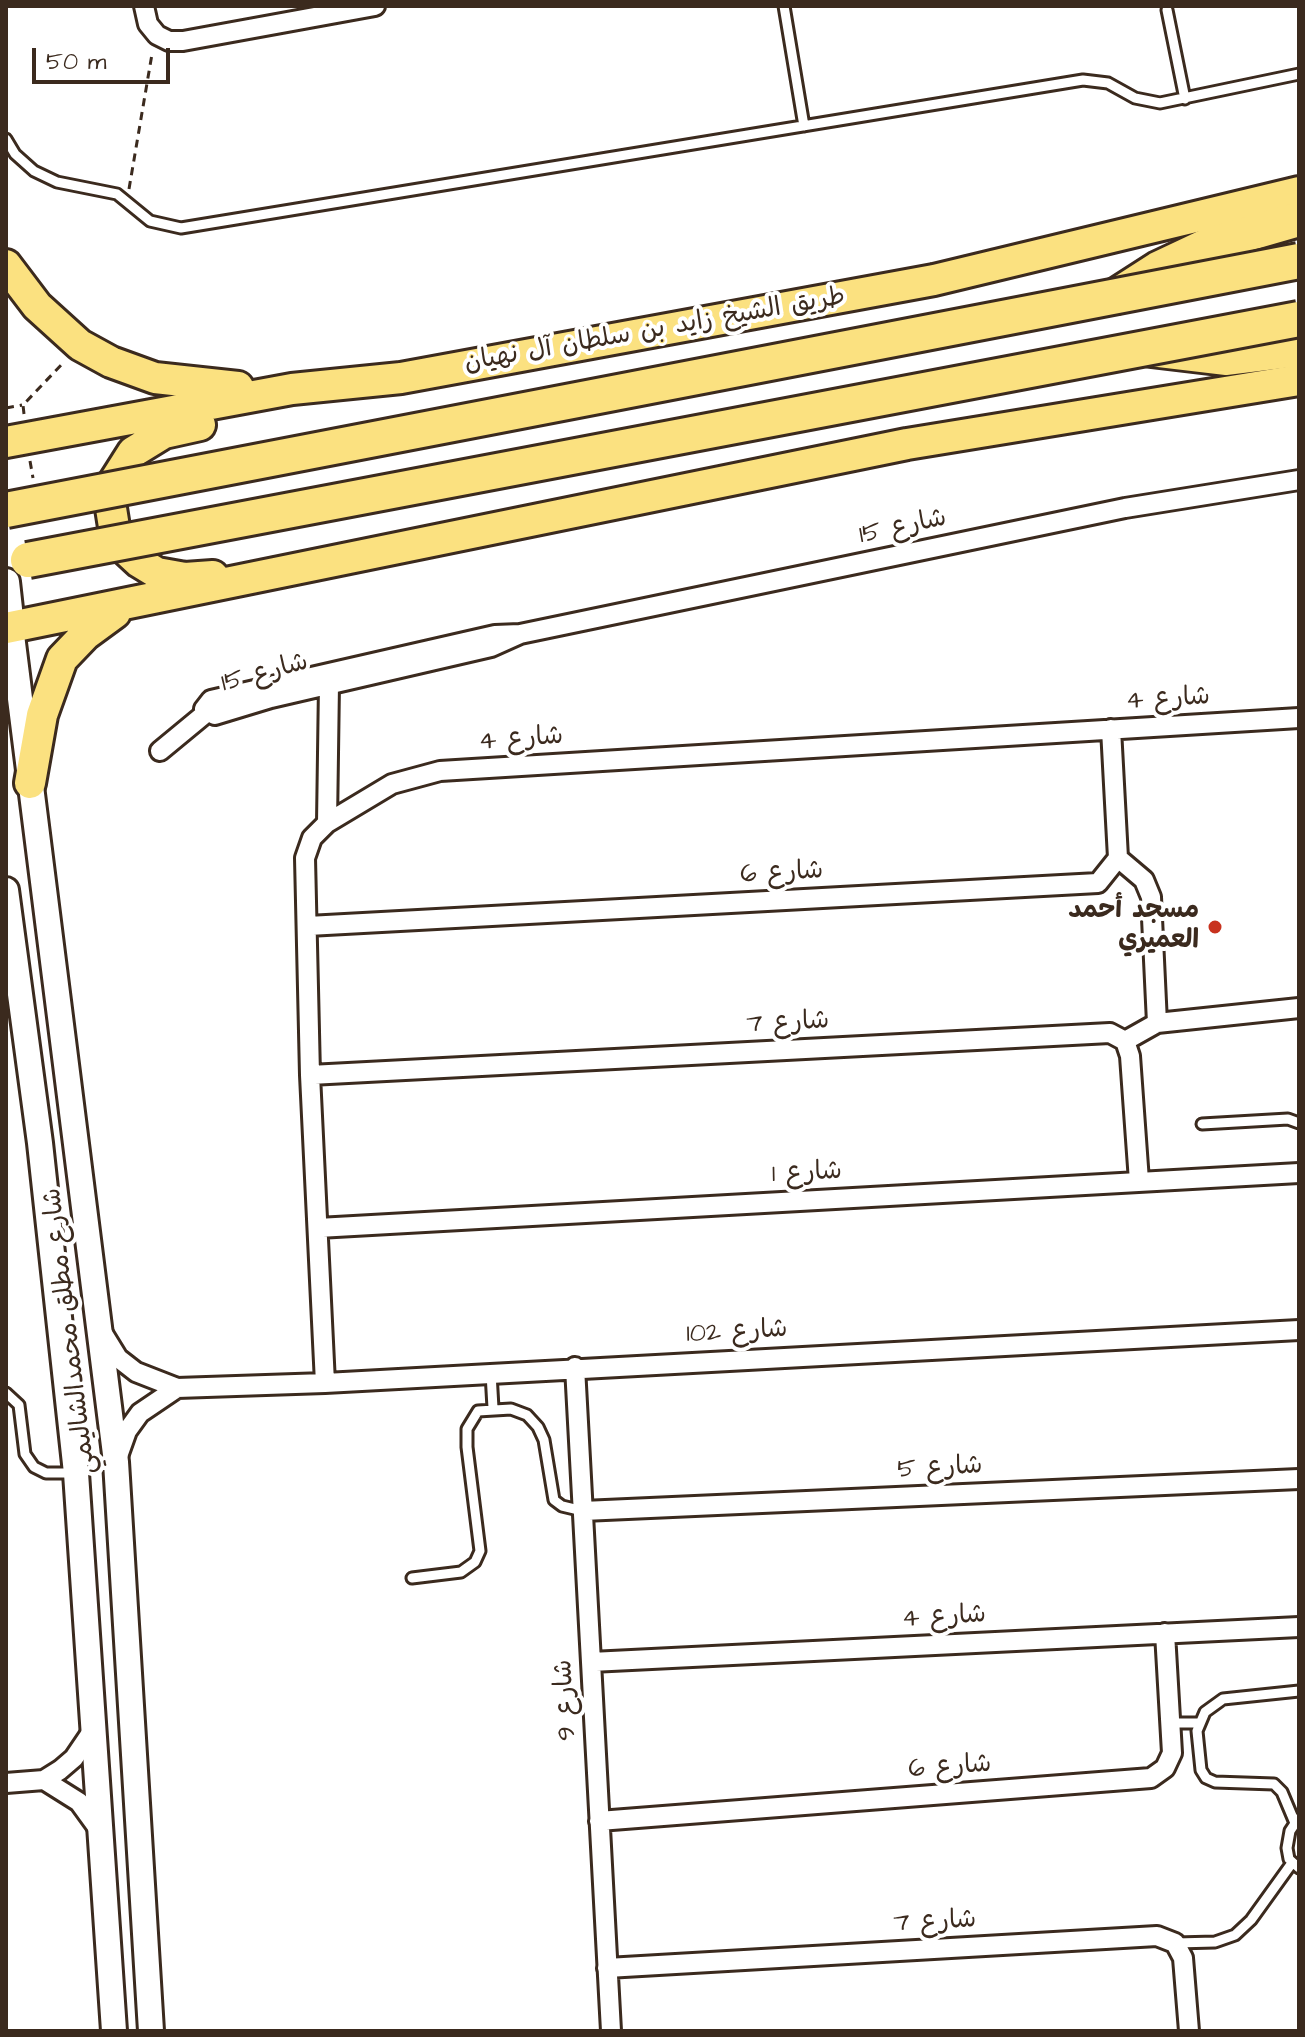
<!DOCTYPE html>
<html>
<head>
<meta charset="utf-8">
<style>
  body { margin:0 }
  #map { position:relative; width:1305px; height:2037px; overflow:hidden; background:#fff; font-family:"Architects Daughter",sans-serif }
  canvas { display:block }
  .frame { position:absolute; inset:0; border:8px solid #3b2a1e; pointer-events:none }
  .scale { position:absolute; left:32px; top:48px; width:138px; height:36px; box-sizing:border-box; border:4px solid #3b2a1e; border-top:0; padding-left:10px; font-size:24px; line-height:28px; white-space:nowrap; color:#3b2a1e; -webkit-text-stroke:6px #fff; paint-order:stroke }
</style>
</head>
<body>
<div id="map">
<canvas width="1305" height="2037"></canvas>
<div class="frame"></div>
<div class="scale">50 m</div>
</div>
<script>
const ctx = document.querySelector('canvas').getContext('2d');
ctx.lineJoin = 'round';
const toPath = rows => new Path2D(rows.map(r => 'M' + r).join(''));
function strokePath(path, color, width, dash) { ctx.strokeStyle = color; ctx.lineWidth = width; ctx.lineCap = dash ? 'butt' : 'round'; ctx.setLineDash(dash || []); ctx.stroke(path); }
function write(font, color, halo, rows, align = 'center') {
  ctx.font = font + ' "Architects Daughter","Playpen Sans Arabic",sans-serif'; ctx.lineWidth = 8; ctx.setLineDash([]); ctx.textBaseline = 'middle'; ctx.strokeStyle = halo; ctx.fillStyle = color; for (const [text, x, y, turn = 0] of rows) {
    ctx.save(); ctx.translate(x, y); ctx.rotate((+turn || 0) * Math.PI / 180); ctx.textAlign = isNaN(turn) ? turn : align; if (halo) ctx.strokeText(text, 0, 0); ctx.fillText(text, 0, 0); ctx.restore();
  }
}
const service = toPath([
  [784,6,804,126],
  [1167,10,1185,99],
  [6,139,15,154,34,171,57,182,117,194,150,221,181,228,1083,80,1108,83,1135,98,1160,103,1299,74],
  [1202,1124,1288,1119,1299,1123],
  [491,1373,493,1408],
  [6,1393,19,1405,25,1454,34,1467,46,1473,73,1473],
  [412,1578,461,1572,475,1562,480,1551,467,1447,467,1429,478,1411,511,1409,527,1415,538,1427,544,1440,554,1500,562,1506,583,1511],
  [1171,1723,1199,1723],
  [1298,1819,1290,1831,1287,1848,1289,1859,1299,1868],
  [1295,1823,1282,1792,1274,1784,1215,1782,1206,1778,1201,1770,1197,1731,1205,1712,1223,1699,1299,1691],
  [1176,1943,1215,1942,1235,1935,1251,1920,1292,1863]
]);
const minor = toPath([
  [144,6,148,24,157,35,169,41,183,41,375,6],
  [520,634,1125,508,1299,480],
  [520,634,491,647,271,698,215,715,204,709,211,700,495,635,520,634],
  [160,751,206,713],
  [327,823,329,684],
  [1118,858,1144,880,1151,897,1157,1023],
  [308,926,1098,883,1118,858,1111,729],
  [1125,1041,1157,1023,1299,1008],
  [310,1075,1110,1033,1125,1041,1130,1056,1139,1181],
  [318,1228,1299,1173],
  [102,1332,118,1358,136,1372,177,1388,325,1383,1299,1330],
  [575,1367,611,2031],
  [325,1383,310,1075,305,858,312,838,327,823,392,784,440,771,1299,718],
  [117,1459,127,1431,140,1413,177,1388],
  [583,1511,1299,1479],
  [591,1662,1299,1627],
  [44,1780,79,1802,100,1831],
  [6,1783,44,1780,60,1770,74,1758,95,1727],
  [599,1821,1151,1778,1165,1768,1172,1753,1165,1633],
  [607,1968,1157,1936,1175,1943,1183,1958,1189,2031]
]);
const tertiary = toPath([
  [11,627,116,1462,151,2031],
  [6,890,40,1143,76,1473,114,2031]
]);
const secondary = toPath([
  [6,582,11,627]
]);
const primary = toPath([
  [6,265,37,306,80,345,111,362,155,378,238,387],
  [200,425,164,433,133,452,114,482,110,502,114,527,126,550,139,562,157,573,185,578,213,576],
  [6,442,292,389,401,378,934,280,1299,192],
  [6,628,907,444,1299,380],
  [30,783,42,715,62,659,85,635,115,613]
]);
const motorway = toPath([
  [1116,296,1158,269,1209,245,1299,219],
  [1151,349,1227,358,1299,349]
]);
strokePath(service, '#3b2a1e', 15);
strokePath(minor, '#3b2a1e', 24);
strokePath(tertiary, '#3b2a1e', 30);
strokePath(secondary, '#3b2a1e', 32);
strokePath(primary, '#3b2a1e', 36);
strokePath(motorway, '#3b2a1e', 40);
strokePath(toPath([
  [129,189,152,54],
  [6,408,22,405],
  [24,414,23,405,64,362],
  [30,461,33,478]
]), '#3b2a1e', 3, [8, 6]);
strokePath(service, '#fff', 9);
strokePath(minor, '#fff', 18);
strokePath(tertiary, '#fff', 24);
strokePath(secondary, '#fff', 26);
strokePath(primary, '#fbe180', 30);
strokePath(motorway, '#fbe180', 34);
const motorwayBridge = toPath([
  [6,510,1299,261],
  [28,560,1299,319]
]);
strokePath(motorwayBridge, '#3b2a1e', 40, []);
strokePath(motorwayBridge, '#fbe180', 34);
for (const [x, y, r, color] of [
  [1215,927,8,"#c8321e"]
]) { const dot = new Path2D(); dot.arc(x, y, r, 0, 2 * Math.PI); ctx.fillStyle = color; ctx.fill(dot); strokePath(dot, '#fff', 3); }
write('26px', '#3b2a1e', '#fff', [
  ["طريق الشيخ زايد بن سلطان آل نهيان",655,331,-10],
  ["شارع 15",903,528,-12],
  ["شارع 15",265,674,-15],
  ["شارع 4",1168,700,-3],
  ["شارع 4",521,740,-4],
  ["شارع 6",782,874,-3],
  ["شارع 7",788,1024,-3],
  ["شارع 1",807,1174,-3],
  ["شارع مطلق محمدالشاليمي",71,1331,-97],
  ["شارع 102",737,1333,-3],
  ["شارع 5",940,1469,-3],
  ["شارع 4",944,1618,-3],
  ["شارع 9",567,1700,-93],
  ["شارع 6",950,1768,-4],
  ["شارع 7",935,1923,-3]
]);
write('bold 26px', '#3b2a1e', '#fff', [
  ["مسجد أحمد",1199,912],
  ["العميري",1199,942]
], 'right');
</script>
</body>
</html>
